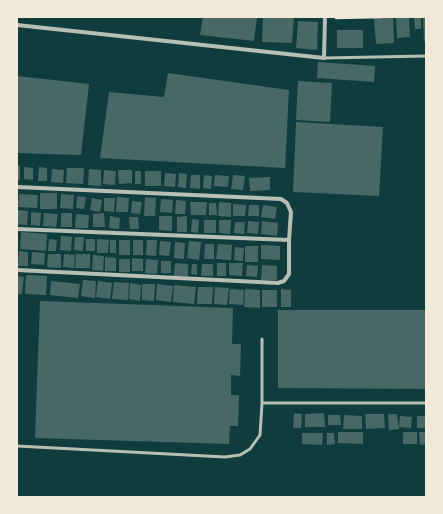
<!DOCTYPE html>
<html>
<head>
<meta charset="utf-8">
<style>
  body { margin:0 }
  #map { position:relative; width:443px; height:514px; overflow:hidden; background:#0f3d3e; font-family:Signika,sans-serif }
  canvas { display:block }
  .frame { position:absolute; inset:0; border:18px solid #f1e9da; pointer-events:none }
</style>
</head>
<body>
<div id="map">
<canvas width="443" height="514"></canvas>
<div class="frame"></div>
</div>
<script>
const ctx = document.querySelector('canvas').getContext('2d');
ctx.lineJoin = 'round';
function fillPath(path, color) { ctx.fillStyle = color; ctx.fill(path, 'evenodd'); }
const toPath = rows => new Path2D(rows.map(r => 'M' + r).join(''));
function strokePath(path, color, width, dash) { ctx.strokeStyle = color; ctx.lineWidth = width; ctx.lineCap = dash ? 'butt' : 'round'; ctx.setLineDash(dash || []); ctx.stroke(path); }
fillPath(toPath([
  [203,17,257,17,254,41,200,35],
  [263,17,294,17,292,43,262,42],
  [393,17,394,43,376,44,374,18],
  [396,17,409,17,410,37,397,38],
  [414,17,421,17,421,29,415,29],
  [426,17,426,41,424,41,423,18],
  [298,21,318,22,317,50,296,48],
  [337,30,363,30,363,48,337,48],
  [318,62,375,66,374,82,317,78],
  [168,73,289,90,285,168,100,158,109,92,164,97],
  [17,76,89,84,81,155,17,153],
  [298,81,332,83,330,122,296,120],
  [296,122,383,127,379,196,293,192],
  [17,165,20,166,20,180,17,180],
  [24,167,33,168,33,180,24,179],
  [39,167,47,168,47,181,38,181],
  [67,168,84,168,83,184,66,183],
  [52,169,64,170,63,183,51,182],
  [89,169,101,170,101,186,88,185],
  [104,170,116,171,115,185,103,184],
  [118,170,132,170,132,183,119,184],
  [135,171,141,171,141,184,135,184],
  [145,171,161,171,161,186,145,186],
  [165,173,176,174,175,187,164,186],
  [179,173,187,174,186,188,178,187],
  [191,175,200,175,200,189,190,188],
  [204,175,212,176,211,189,203,188],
  [215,175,229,176,228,187,214,186],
  [233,175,245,176,243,190,231,189],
  [270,177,270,190,250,191,249,178],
  [40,193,57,193,57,209,40,209],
  [19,194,38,195,37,208,18,207],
  [61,194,74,195,73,209,60,208],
  [77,196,86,197,84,209,76,208],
  [117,197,129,198,128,212,116,212],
  [145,197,156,198,155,216,144,216],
  [92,198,102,200,100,212,90,210],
  [104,198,115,198,114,212,104,211],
  [161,199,173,200,172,213,160,212],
  [176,200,186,201,185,214,175,214],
  [132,201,142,202,140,214,131,213],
  [190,202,207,202,206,215,191,215],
  [219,202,231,203,231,217,218,216],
  [209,203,216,203,217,215,209,215],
  [233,204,246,205,245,216,233,216],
  [249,205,259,205,259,216,248,216],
  [263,205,277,207,275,219,261,217],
  [17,210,28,211,27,225,17,224],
  [31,212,41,213,40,226,31,225],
  [44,213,58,214,56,227,43,226],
  [61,213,72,213,72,227,61,227],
  [104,213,105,227,93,227,93,214],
  [76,214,89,215,88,228,75,228],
  [110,216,120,218,119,229,109,228],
  [159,216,172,216,172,231,159,230],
  [187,216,187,232,177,232,177,217],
  [129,217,138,217,139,229,130,229],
  [192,219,199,220,198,233,191,232],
  [204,220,216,220,216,233,204,233],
  [219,220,231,220,230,234,219,233],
  [248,221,259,222,258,234,247,233],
  [262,221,278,223,277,236,261,234],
  [235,222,245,222,244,234,234,233],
  [21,232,47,234,46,251,20,249],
  [61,236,72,237,71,251,60,250],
  [75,237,84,237,83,251,74,250],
  [49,239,57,240,56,251,48,251],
  [86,239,95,239,95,251,86,251],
  [97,239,109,240,108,253,97,253],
  [110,240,116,240,116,253,110,253],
  [119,240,130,240,130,255,119,255],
  [133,240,143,240,143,255,133,255],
  [147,240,157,240,156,256,146,255],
  [160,241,171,242,169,256,159,255],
  [189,241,201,242,199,260,187,258],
  [175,242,185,243,184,259,174,258],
  [205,244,214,244,214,259,204,259],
  [218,244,232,245,231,260,216,259],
  [261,245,280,246,280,260,261,259],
  [245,246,258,246,258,262,245,262],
  [235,247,244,248,243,261,234,260],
  [19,251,28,252,28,266,18,266],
  [32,252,45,253,44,265,31,264],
  [48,254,61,254,61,268,47,267],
  [64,254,75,255,74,268,63,267],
  [76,254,90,254,90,268,75,268],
  [93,255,104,256,103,271,92,270],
  [105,257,116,258,116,271,105,271],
  [132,258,143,259,143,271,132,271],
  [119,259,130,259,130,272,119,272],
  [146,259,158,260,157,274,145,273],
  [161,261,171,261,171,273,161,273],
  [175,263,188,264,188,276,174,276],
  [217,263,226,263,226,276,217,276],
  [229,263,243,263,242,276,229,275],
  [192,264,197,264,197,275,191,274],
  [202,264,213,264,213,276,201,276],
  [247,265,258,266,257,277,246,276],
  [262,265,277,266,277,280,261,280],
  [26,275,47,276,46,295,25,294],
  [17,276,24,277,22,294,17,294],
  [83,280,96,281,95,298,81,296],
  [51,281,80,284,78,298,50,295],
  [98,281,112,283,110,299,96,297],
  [114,282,129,283,128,300,112,299],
  [130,283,141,285,140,301,129,299],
  [142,284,155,284,154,301,142,300],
  [157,284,173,286,171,302,156,300],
  [174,285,196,287,194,304,173,302],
  [198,287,213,287,212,304,197,304],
  [215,287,229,288,227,305,214,304],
  [230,289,244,290,243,305,229,304],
  [245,289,260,290,260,308,244,307],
  [281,289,291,290,291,307,281,307],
  [262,290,277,290,277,307,262,307],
  [40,301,233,308,232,344,241,344,240,376,231,375,231,395,239,395,238,426,230,426,229,444,35,438],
  [278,310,426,310,426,389,278,388],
  [294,413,302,414,301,428,293,428],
  [324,413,325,427,305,427,305,414],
  [365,414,384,414,385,428,366,429],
  [388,414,397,414,399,429,389,430],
  [328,415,340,415,341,425,328,425],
  [344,415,362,416,362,429,343,429],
  [400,416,412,417,411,428,399,427],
  [417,416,426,416,426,428,417,428],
  [338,432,363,432,363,444,338,443],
  [403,432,417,432,417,444,403,444],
  [419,432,426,432,426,444,420,445],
  [302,433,323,433,322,445,302,444],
  [327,433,334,433,335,444,327,445]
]), '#486865');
strokePath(toPath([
  [336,18,382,17]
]), '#f1e9da', 2.5);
strokePath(toPath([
  [324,58,426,56],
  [262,403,426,403],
  [17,446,225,457,240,455,250,449,260,435,262,403,262,339]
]), '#b8beb3', 3);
strokePath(toPath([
  [17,25,324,58,325,17],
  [17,187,281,199,287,203,291,212,289,240,289,274,284,281,278,283,17,270],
  [17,229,289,240]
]), '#b8beb3', 4);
</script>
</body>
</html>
